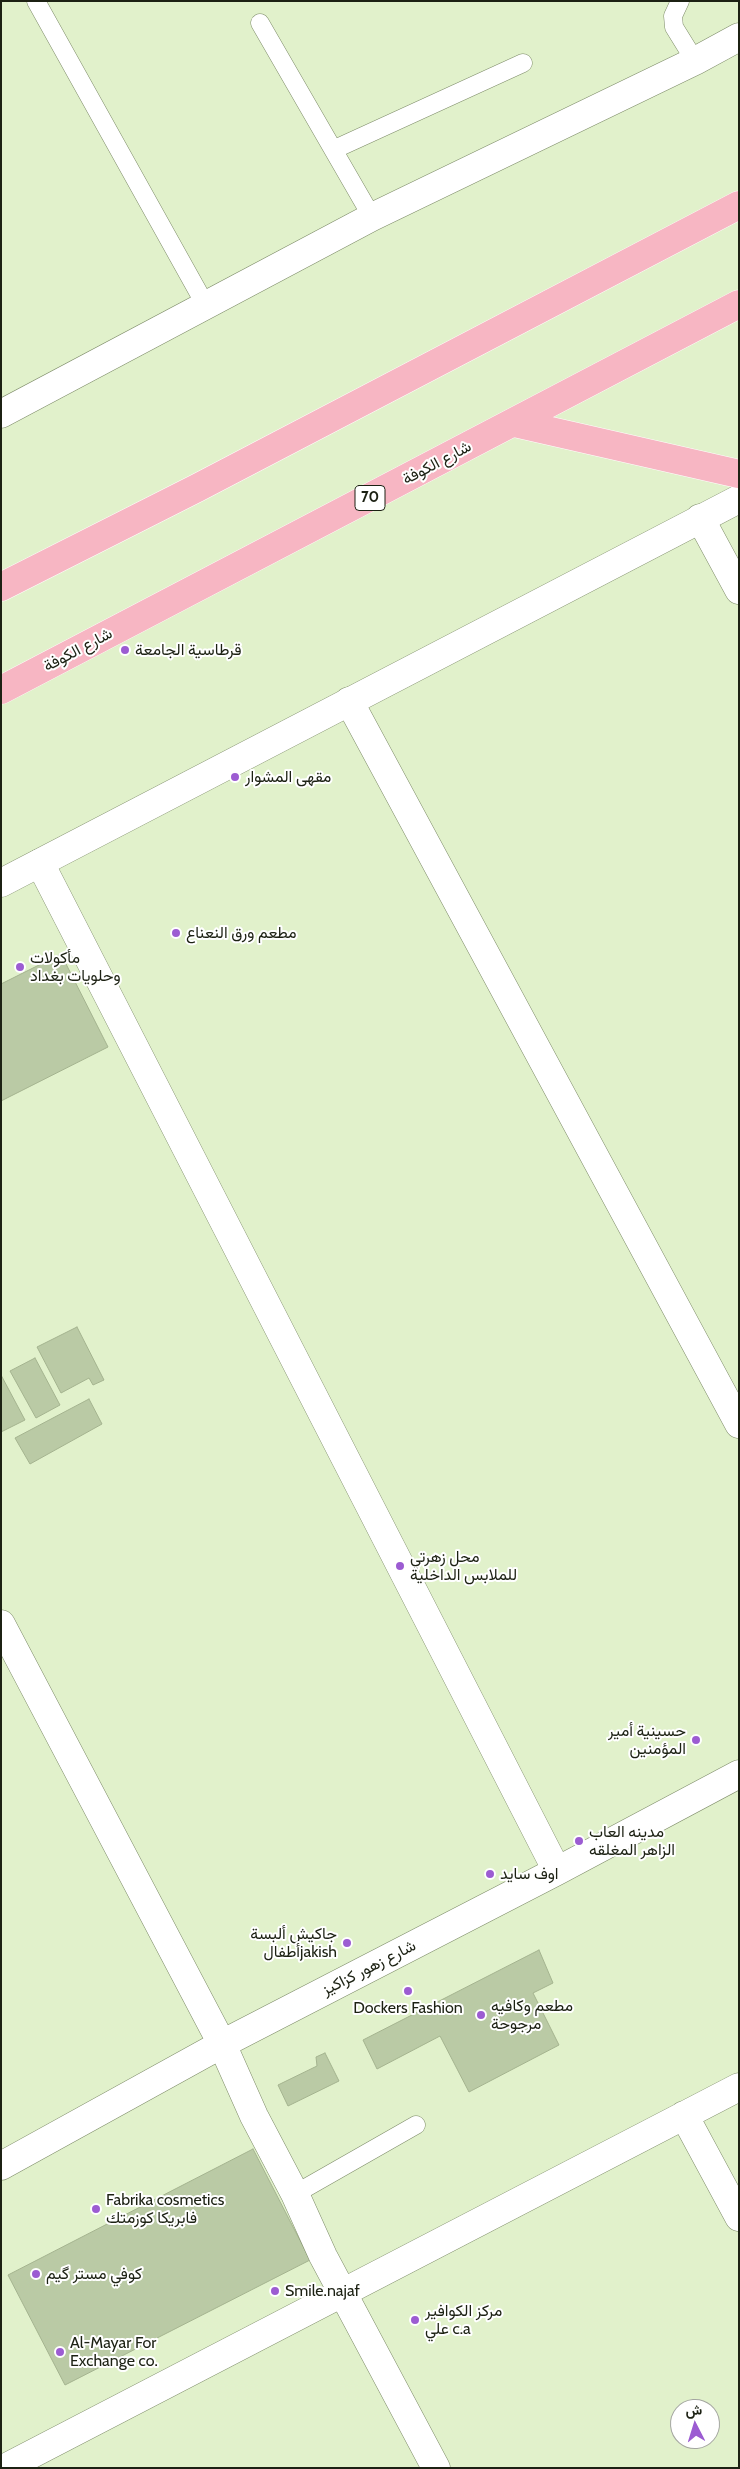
<!DOCTYPE html>
<html>
<head>
<meta charset="utf-8">
<style>
  body { margin:0 }
  #map { position:relative; width:740px; height:2469px; overflow:hidden; background:#e1f1cb; font-family:Cabin,Vazirmatn,sans-serif }
  canvas { display:block }
  .frame { position:absolute; inset:0; border:2px solid #1c2113; pointer-events:none }
  .north { position:absolute; left:670px; top:2399px; width:50px; height:50px; box-sizing:border-box; background:#fff; border:1px solid #a4a6a1; border-radius:50%; rotate:355deg; font-size:14px; font-weight:700; line-height:20px; text-align:center; color:#1c2113 }
  .north::after { content:''; display:block; margin:auto; width:18px; height:22px; background:#9c5cd2; clip-path:polygon(50% 0,100% 100%,50% 72%,0 100%) }
</style>
</head>
<body>
<div id="map">
<canvas width="740" height="2469"></canvas>
<div class="frame"></div>
<div class="north">ش</div>
</div>
<script>
const ctx = document.querySelector('canvas').getContext('2d');
ctx.lineJoin = 'round';
function fillPath(path, color) { ctx.fillStyle = color; ctx.fill(path, 'evenodd'); }
const toPath = rows => new Path2D(rows.map(r => 'M' + r).join(''));
function strokePath(path, color, width, dash) { ctx.strokeStyle = color; ctx.lineWidth = width; ctx.lineCap = dash ? 'butt' : 'round'; ctx.setLineDash(dash || []); ctx.stroke(path); }
function write(font, color, halo, rows, align = 'center') {
  ctx.font = font + ' Cabin,Vazirmatn,sans-serif'; ctx.lineWidth = 4; ctx.setLineDash([]); ctx.textBaseline = 'middle'; ctx.strokeStyle = halo; ctx.fillStyle = color; for (const [text, x, y, turn = 0] of rows) {
    ctx.save(); ctx.translate(x, y); ctx.rotate((+turn || 0) * Math.PI / 180); ctx.textAlign = isNaN(turn) ? turn : align; if (halo) ctx.strokeText(text, 0, 0); ctx.fillText(text, 0, 0); ctx.restore();
  }
}
const building = toPath([
  [61,954,108,1047,1,1101,1,984,61,954],
  [77,1327,104,1380,93,1385,89,1378,61,1393,37,1347,77,1327],
  [35,1358,60,1405,36,1418,10,1371,35,1358],
  [1,1375,25,1420,1,1432,1,1375],
  [89,1399,102,1424,30,1464,15,1438,89,1399],
  [539,1950,553,1983,533,1993,559,2045,469,2092,440,2036,377,2069,363,2040,539,1950],
  [325,2053,339,2081,288,2106,278,2085,317,2066,316,2057,325,2053],
  [253,2149,310,2260,65,2385,8,2275,253,2149]
]);
fillPath(building, '#bacaa5');
strokePath(building, '#a4b38f', 1);
const service = toPath([
  [36,1,206,306],
  [680,1,673,16,674,27,695,61],
  [260,23,372,217],
  [335,149,523,63],
  [295,2194,416,2125]
]);
const minor = toPath([
  [1,414,372,217,695,61,739,37],
  [700,518,739,590],
  [349,701,739,1424],
  [40,863,557,1871],
  [1,1624,222,2044,254,2116,295,2194,323,2256,436,2468],
  [684,2115,739,2217],
  [1,2166,222,2044,557,1871,739,1774],
  [5,2468,739,2087]
]);
const tertiary = toPath([
  [1,883,739,499]
]);
const trunk = toPath([
  [515,423,739,474],
  [1,587,197,488,739,205],
  [1,690,739,304]
]);
strokePath(service, '#7d8b68', 19);
strokePath(minor, '#7d8b68', 29);
strokePath(tertiary, '#7d8b68', 29);
strokePath(trunk, '#fff', 29);
strokePath(service, '#fff', 18);
strokePath(minor, '#fff', 28);
strokePath(tertiary, '#fff', 28);
strokePath(trunk, '#f7b6c3', 28);
for (const [x, y, r, color] of [
  [125,650,5,"#9c5cd2"],
  [235,777,5,"#9c5cd2"],
  [176,933,5,"#9c5cd2"],
  [20,967,5,"#9c5cd2"],
  [400,1566,5,"#9c5cd2"],
  [696,1740,5,"#9c5cd2"],
  [579,1841,5,"#9c5cd2"],
  [490,1874,5,"#9c5cd2"],
  [347,1943,5,"#9c5cd2"],
  [408,1991,5,"#9c5cd2"],
  [481,2015,5,"#9c5cd2"],
  [96,2209,5,"#9c5cd2"],
  [36,2274,5,"#9c5cd2"],
  [275,2291,5,"#9c5cd2"],
  [415,2320,5,"#9c5cd2"],
  [60,2352,5,"#9c5cd2"]
]) { const dot = new Path2D(); dot.arc(x, y, r, 0, 2 * Math.PI); ctx.fillStyle = color; ctx.fill(dot); strokePath(dot, '#fff', 2); }
for (const [x, y, w] of [
  [370,498,30]
]) { const box = new Path2D(); box.roundRect(x - w / 2, y - 12.5, w, 25, 4); ctx.fillStyle = '#fff'; ctx.fill(box); strokePath(box, '#1c2113', 1); }
write('bold 15px', '#1c2113', null, [
  ["70",370,498]
]);
write('16px', '#1c2113', '#fff', [
  ["شارع الكوفة",437,463,-28],
  ["شارع الكوفة",78,650,-28],
  ["شارع زهور كزاكيز",369,1968,-27]
]);
write('16px', '#1c2113', '#fff', [
  ["قرطاسية الجامعة",135,650],
  ["مقهى المشوار",245,777],
  ["مطعم ورق النعناع",186,933],
  ["مأكولات",30,958],
  ["وحلويات بغداد",30,976],
  ["محل زهرتي",410,1557],
  ["للملابس الداخلية",410,1575],
  ["حسينية أمير",686,1731,"right"],
  ["المؤمنين",686,1749,"right"],
  ["مدينه العاب",589,1832],
  ["الزاهر المغلقه",589,1850],
  ["اوف سايد",500,1874],
  ["جاكيش ألبسة",337,1934,"right"],
  ["أطفالjakish",337,1952,"right"],
  ["مطعم وكافيه",491,2006],
  ["مرجوحة",491,2024],
  ["Dockers Fashion",408,2008,"center"],
  ["Fabrika cosmetics",106,2200],
  ["فابريكا كوزمتك",106,2218],
  ["كوفي مستر گيم",46,2274],
  ["Smile.najaf",285,2291],
  ["مركز الكوافير",425,2311],
  ["علي c.a",425,2329],
  ["Al-Mayar For",70,2343],
  ["Exchange co.",70,2361]
], 'left');
</script>
</body>
</html>
